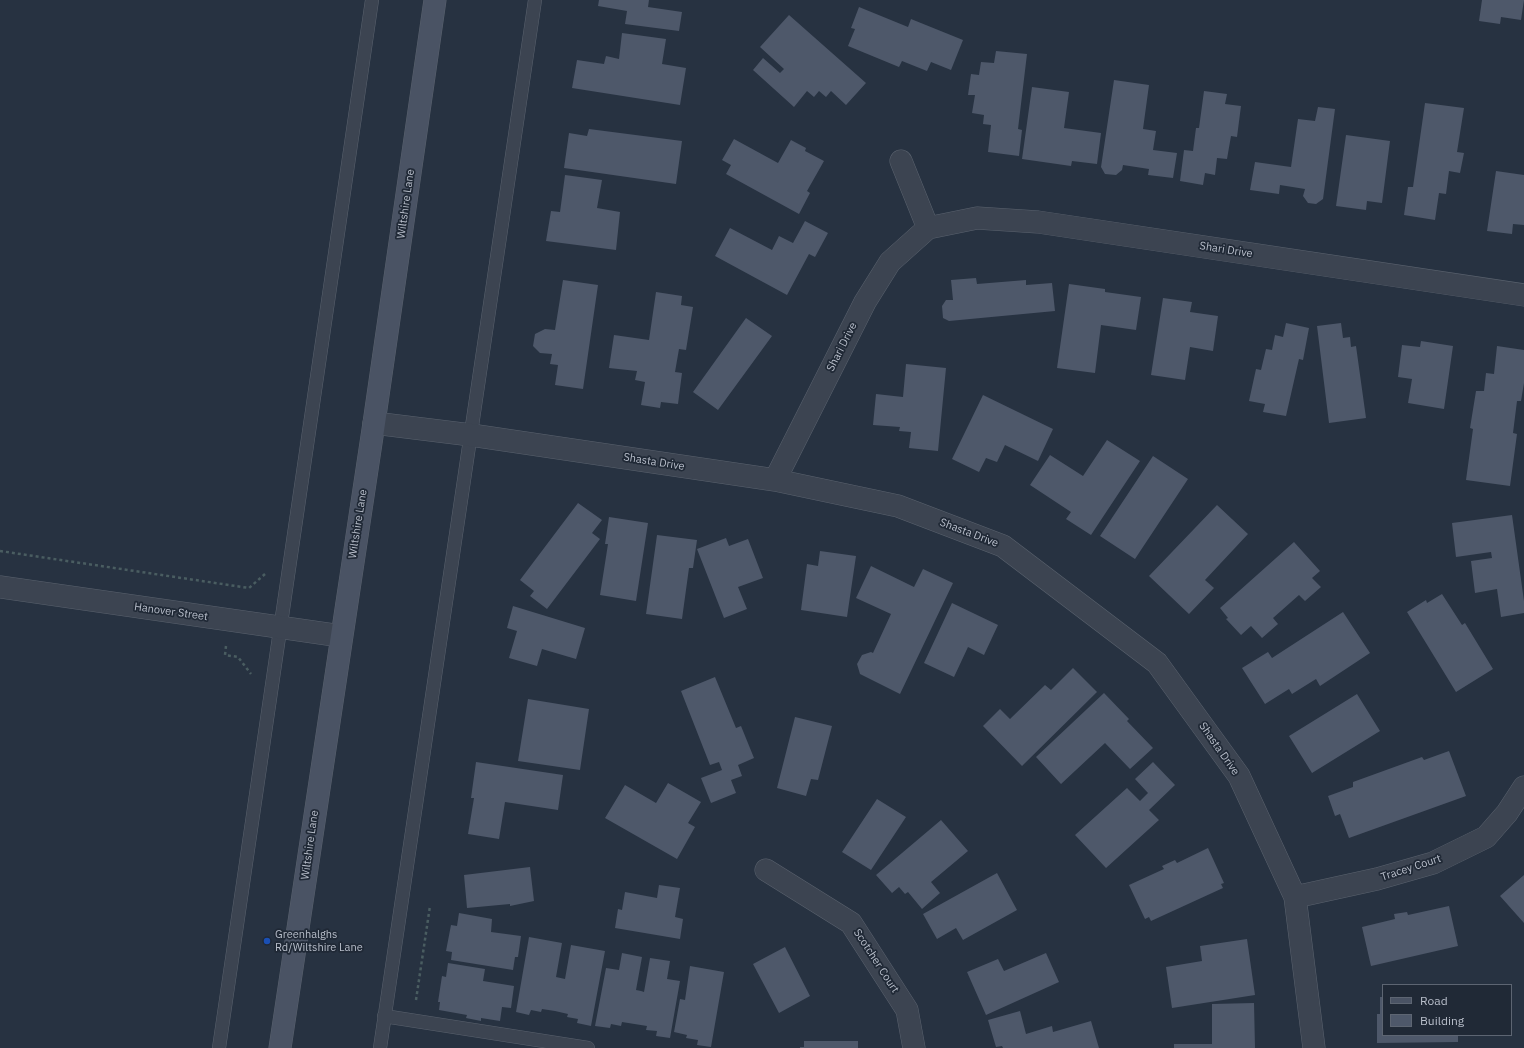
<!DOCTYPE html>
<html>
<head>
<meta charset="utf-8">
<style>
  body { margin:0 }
  #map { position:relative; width:1524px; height:1048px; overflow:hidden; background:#273241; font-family:"IBM Plex Sans",sans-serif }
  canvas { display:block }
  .legend { position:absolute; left:1382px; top:984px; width:130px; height:52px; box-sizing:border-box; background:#202936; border:1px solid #5d6572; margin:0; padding:5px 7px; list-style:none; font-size:12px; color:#b9bfcb }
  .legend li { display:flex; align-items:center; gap:8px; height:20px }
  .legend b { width:20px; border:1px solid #5d6572 }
</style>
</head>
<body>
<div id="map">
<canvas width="1524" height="1048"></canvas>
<ul class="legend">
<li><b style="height:5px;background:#4a5364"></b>Road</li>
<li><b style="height:11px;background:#4e586a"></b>Building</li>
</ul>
</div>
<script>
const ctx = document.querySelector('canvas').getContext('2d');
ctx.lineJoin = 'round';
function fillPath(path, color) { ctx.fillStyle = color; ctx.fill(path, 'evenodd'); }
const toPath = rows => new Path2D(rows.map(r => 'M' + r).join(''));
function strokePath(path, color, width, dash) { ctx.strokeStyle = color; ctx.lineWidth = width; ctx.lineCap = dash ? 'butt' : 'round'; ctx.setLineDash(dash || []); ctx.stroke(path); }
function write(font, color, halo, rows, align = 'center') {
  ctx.font = font + ' "IBM Plex Sans",sans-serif'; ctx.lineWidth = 3.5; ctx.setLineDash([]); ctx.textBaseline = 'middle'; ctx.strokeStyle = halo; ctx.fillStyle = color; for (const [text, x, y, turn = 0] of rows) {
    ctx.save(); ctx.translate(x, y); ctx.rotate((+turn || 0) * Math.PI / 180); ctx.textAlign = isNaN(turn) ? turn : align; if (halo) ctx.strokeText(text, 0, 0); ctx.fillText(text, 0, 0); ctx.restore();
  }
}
fillPath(toPath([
  [599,0,649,0,648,7,682,12,679,31,625,24,627,11,598,6],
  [1482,0,1524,0,1521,20,1501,17,1500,24,1479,21],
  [859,7,908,27,911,19,963,40,951,70,931,62,927,71,902,61,899,67,848,46,855,29,851,28],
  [789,15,866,83,846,105,831,91,826,97,819,91,814,97,807,91,794,107,753,70,763,58,780,73,784,69,760,47],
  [622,33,666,39,662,64,686,68,680,105,572,88,577,60,604,64,606,56,619,59],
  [996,51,1027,54,1018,129,1022,130,1019,156,988,152,991,125,983,124,984,115,972,113,975,95,968,95,971,74,979,75,981,62,994,63],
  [1114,80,1149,85,1143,129,1156,131,1153,150,1177,153,1173,178,1148,175,1149,169,1123,165,1122,170,1116,175,1105,174,1101,167],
  [1032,87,1069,92,1064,128,1101,133,1097,164,1072,161,1071,166,1022,159],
  [1204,91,1227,94,1225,104,1241,106,1237,137,1231,136,1227,159,1217,158,1215,175,1205,173,1203,185,1180,181,1184,150,1193,151,1196,128,1199,128],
  [1425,103,1464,108,1457,152,1464,153,1460,173,1449,171,1446,194,1439,193,1435,220,1404,215,1408,187,1413,187],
  [1318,107,1335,109,1323,199,1316,204,1308,203,1303,196,1305,189,1280,185,1279,194,1250,190,1255,162,1291,167,1298,119,1315,121],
  [589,129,682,141,676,184,564,168,569,133,587,136],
  [1346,135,1390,141,1382,203,1367,201,1366,210,1336,206],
  [734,139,778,163,791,140,806,148,805,151,824,161,807,191,810,193,799,214,726,174,731,165,722,160],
  [1496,171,1524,175,1524,225,1513,224,1512,234,1487,231],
  [565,175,602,180,597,208,620,212,616,250,546,241,551,211,560,212],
  [805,221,828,233,815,257,809,254,787,295,715,256,730,228,772,250,779,236,793,243],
  [976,278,977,284,1026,280,1026,285,1052,283,1055,311,949,321,943,318,942,306,946,300,953,300,951,280],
  [563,280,598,285,583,389,555,385,558,365,550,364,552,354,540,353,533,346,535,334,545,329,555,330],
  [1069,284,1105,289,1105,292,1141,297,1136,330,1101,325,1095,373,1057,368],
  [656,292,682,296,681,305,693,307,686,350,679,349,675,372,682,373,678,404,661,402,660,408,641,405,645,382,635,380,637,371,609,368,614,335,649,340],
  [1163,298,1192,302,1190,312,1218,316,1213,351,1190,347,1185,380,1151,375],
  [746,318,772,336,718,410,693,392],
  [1286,323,1309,328,1303,360,1299,359,1286,416,1263,412,1265,404,1249,401,1256,369,1261,370,1266,349,1272,350,1275,335,1283,337],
  [1341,323,1343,338,1350,337,1351,347,1356,346,1366,418,1329,423,1317,326],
  [1421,341,1453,346,1444,409,1408,403,1412,379,1398,377,1402,345,1420,347],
  [1497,346,1524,350,1524,383,1521,401,1517,401,1513,433,1517,434,1510,486,1466,480,1473,429,1470,428,1476,391,1484,391,1486,373,1494,374],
  [906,364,946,368,938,451,909,448,911,432,899,431,900,427,873,425,876,394,903,397],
  [983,395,1053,429,1038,461,1005,445,997,462,986,458,979,472,952,459],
  [1107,440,1140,461,1091,535,1066,519,1071,512,1030,485,1050,455,1083,476],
  [1153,456,1188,479,1135,559,1100,536],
  [578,503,602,520,592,533,600,539,547,609,530,596,534,591,520,580],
  [1217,505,1248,534,1205,580,1214,588,1189,614,1149,576],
  [1512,515,1524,601,1524,613,1501,617,1497,589,1475,593,1471,561,1492,558,1491,552,1456,557,1452,523],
  [609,517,648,523,636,601,600,595,608,544,605,544],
  [657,535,697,540,693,568,689,568,682,619,646,614],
  [726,538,729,546,748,539,763,578,738,587,747,609,724,618,697,549],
  [1294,542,1320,571,1312,578,1321,587,1305,601,1299,595,1273,618,1278,624,1262,638,1251,626,1241,635,1226,619,1228,618,1220,608],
  [820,551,856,556,847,617,801,610,807,564,818,566],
  [871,566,914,587,923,569,953,583,900,694,860,674,857,664,862,655,871,652,873,653,891,614,856,598],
  [1442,594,1462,625,1465,623,1493,669,1456,692,1407,612,1426,600,1427,603],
  [952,603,998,625,984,655,968,647,954,677,924,663],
  [513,606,585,628,576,659,542,649,537,666,509,658,517,631,507,628],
  [1343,612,1370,653,1320,686,1316,679,1292,694,1289,689,1265,704,1242,668,1268,652,1272,658],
  [1073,668,1097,692,1022,766,983,726,1000,709,1010,719,1045,685,1051,690],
  [715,677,736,728,741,726,754,758,738,765,742,776,731,780,736,793,711,803,701,778,722,770,719,762,710,765,681,691],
  [1104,693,1129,719,1127,721,1153,748,1130,769,1105,743,1061,784,1036,757],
  [1357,694,1380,731,1312,773,1289,736],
  [528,699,589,709,580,770,518,761],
  [795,717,832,726,818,780,811,779,806,796,777,788],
  [1449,751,1466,796,1349,838,1340,814,1335,816,1328,796,1353,787,1353,782,1422,757,1424,760],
  [476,762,563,775,558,810,505,802,499,839,468,834,474,798,471,798],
  [1153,762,1175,785,1149,810,1159,820,1106,868,1075,835,1127,788,1140,801,1148,793,1135,779],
  [668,783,701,802,688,823,695,827,677,859,605,818,625,785,656,803],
  [877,799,906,817,871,870,842,852],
  [941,820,968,851,931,882,940,893,922,909,908,892,905,894,899,887,892,893,876,875],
  [1208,848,1224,883,1221,884,1223,888,1151,921,1149,917,1145,919,1129,885,1164,869,1162,866,1175,860,1177,863],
  [530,867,534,901,510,906,510,904,467,908,464,875],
  [997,873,1017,910,963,940,956,928,937,939,923,914],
  [1524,875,1524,923,1500,896],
  [659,885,680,888,675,917,683,919,680,939,615,928,618,909,622,910,625,892,657,898],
  [1449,906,1458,946,1371,966,1362,927,1395,919,1394,914,1407,912,1408,915],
  [459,913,492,919,491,932,521,936,518,957,515,957,513,970,451,960,452,952,446,951,451,925,457,926],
  [529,937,562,943,556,977,565,979,571,945,605,951,591,1026,577,1023,578,1019,567,1017,568,1014,555,1011,542,1009,541,1012,531,1010,529,1015,516,1012],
  [1247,939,1255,995,1172,1008,1166,967,1202,961,1200,946],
  [785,947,810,996,779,1013,753,964],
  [622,953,642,957,636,990,641,991,644,992,650,958,670,961,667,979,680,981,670,1038,656,1036,657,1031,646,1030,647,1026,622,1022,621,1026,611,1024,610,1028,595,1026,606,968,619,970],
  [1046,953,1059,982,986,1015,967,972,998,959,1004,971],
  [448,963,485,969,483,981,514,986,511,1008,502,1007,500,1021,481,1018,481,1021,466,1018,467,1015,439,1010,440,1002,438,1002,442,976,446,977],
  [690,966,724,972,711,1047,697,1045,698,1040,686,1038,687,1035,674,1032,680,999,685,1000],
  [1380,997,1383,997,1383,1035,1458,1035,1458,1042,1377,1043,1377,1014,1380,1014],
  [1254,1003,1255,1048,1174,1048,1174,1044,1212,1044,1212,1004],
  [1020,1011,1026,1034,1052,1026,1053,1032,1091,1021,1099,1048,1003,1048,1002,1046,996,1047,988,1020],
  [804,1041,858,1041,858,1048,800,1048,800,1047,804,1047]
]), '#4e586a');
const service = toPath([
  [384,1016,588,1048],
  [219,1048,372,0],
  [380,1048,535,0]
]);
const minor = toPath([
  [901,161,928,228],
  [374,423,471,435,775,480,898,506,1003,546,1157,663,1239,776,1295,897,1314,1048],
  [775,480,865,302,890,262,928,228,977,218,1038,222,1524,295],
  [0,587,341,636],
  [766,870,851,923,907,1010,914,1048],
  [1295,897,1377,879,1433,863,1486,837,1507,813,1524,787]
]);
const secondary = toPath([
  [280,1048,374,423,435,0]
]);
strokePath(service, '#5a626e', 14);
strokePath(minor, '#5a626e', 23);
strokePath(secondary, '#5a626e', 23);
strokePath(toPath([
  [0,551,249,588,265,574],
  [226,646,225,655,238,657,251,674],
  [416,1000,430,906]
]), '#4a5d61', 2.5, [3, 3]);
strokePath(service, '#3c4451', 13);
strokePath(minor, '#3c4451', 22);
strokePath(secondary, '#4a5364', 22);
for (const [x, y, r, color] of [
  [267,941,4,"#1a4fb4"]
]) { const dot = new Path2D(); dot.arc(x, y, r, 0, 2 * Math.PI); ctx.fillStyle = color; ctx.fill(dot); strokePath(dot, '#202936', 1.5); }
write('11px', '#b9bfcb', '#202936', [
  ["Wiltshire Lane",406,204,-82],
  ["Shari Drive",1226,250,9],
  ["Shari Drive",842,347,-63],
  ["Shasta Drive",654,462,9],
  ["Wiltshire Lane",358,524,-81],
  ["Shasta Drive",969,533,21],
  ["Hanover Street",171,612,8],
  ["Shasta Drive",1219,749,55],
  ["Wiltshire Lane",310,845,-82],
  ["Tracey Court",1411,868,-18],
  ["Scotcher Court",876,961,57]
]);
write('11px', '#b9bfcb', '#202936', [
  ["Greenhalghs",275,935],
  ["Rd/Wiltshire Lane",275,948]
], 'left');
</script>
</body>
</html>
